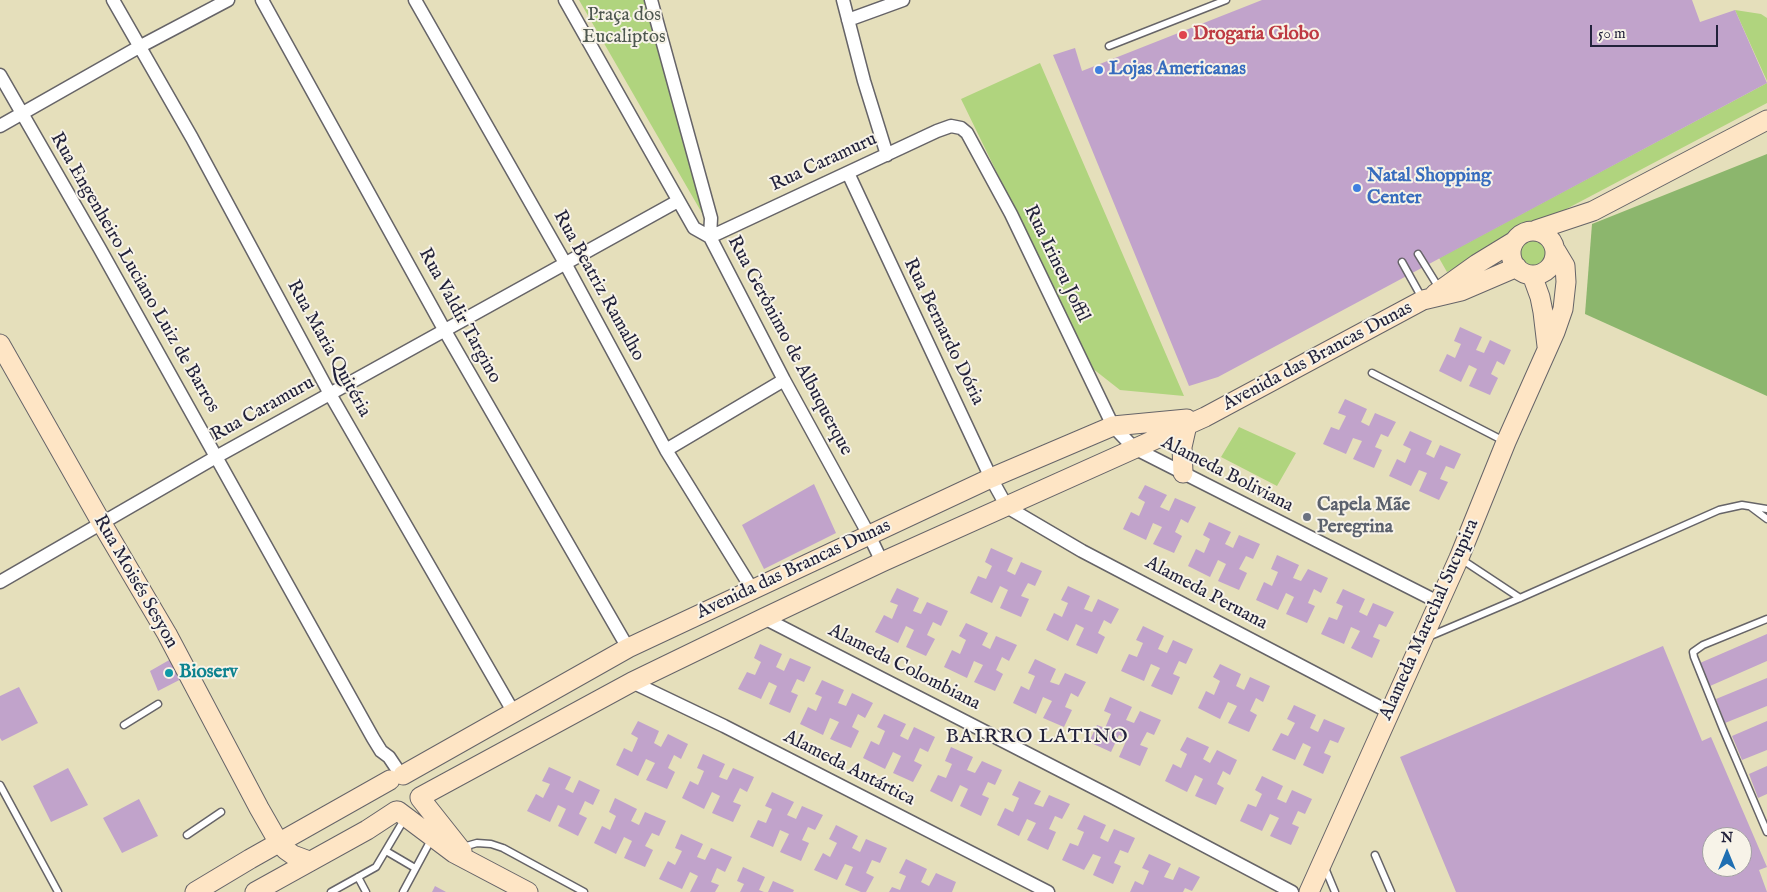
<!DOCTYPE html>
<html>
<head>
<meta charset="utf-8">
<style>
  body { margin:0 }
  #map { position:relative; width:1767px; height:892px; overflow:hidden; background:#e5dfbb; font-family:"IM FELL English",serif }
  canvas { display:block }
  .north { position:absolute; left:1702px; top:827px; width:50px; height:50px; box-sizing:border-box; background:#f7f3e8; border:1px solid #a29fa3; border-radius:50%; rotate:0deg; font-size:14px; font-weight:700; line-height:20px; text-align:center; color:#22223b }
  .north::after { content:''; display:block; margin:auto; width:18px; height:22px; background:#1f6fb2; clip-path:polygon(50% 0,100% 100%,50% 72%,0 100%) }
  .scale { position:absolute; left:1590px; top:25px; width:128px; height:22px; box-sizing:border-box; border:2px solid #22223b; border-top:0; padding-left:6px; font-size:15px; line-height:18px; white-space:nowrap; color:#22223b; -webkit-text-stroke:4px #f7f3e8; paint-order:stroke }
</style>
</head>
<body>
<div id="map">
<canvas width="1767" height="892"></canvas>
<div class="north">N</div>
<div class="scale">50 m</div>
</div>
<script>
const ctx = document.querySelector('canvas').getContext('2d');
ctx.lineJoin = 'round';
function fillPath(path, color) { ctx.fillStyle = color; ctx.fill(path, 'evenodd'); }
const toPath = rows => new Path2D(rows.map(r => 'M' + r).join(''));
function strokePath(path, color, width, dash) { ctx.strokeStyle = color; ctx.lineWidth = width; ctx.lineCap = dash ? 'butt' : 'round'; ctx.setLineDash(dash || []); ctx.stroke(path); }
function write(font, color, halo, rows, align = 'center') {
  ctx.font = font + ' "IM FELL English",serif'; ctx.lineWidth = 4; ctx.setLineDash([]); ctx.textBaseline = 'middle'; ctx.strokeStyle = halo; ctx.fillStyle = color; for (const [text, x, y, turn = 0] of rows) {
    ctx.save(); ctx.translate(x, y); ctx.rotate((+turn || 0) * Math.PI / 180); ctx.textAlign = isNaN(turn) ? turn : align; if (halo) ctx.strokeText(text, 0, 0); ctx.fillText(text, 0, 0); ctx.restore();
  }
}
fillPath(toPath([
  [579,0,645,0,706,220],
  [1735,10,1761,14,1767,18,1767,81],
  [1040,63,1184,396,1120,390,1092,368,961,99],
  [1767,83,1767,103,1447,272,1439,258],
  '1517 253a16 16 0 1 1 32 0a16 16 0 1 1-32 0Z',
  [1239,427,1296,453,1277,486,1221,457]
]), '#b0d47e');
fillPath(toPath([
  [1767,154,1767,396,1585,314,1592,224]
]), '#8cb66d');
fillPath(toPath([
  [1262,0,1692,0,1700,22,1735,10,1767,83,1218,377,1189,386,1053,55,1075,48,1082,71],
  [1460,327,1482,337,1476,350,1484,353,1490,340,1511,350,1504,365,1497,361,1491,374,1498,378,1490,395,1469,386,1477,369,1469,365,1461,382,1439,371,1447,354,1455,358,1461,344,1454,341],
  [1345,399,1367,409,1361,422,1369,426,1375,413,1396,422,1388,437,1381,434,1375,447,1382,450,1374,468,1353,459,1362,441,1353,438,1346,454,1323,444,1331,427,1339,430,1346,416,1338,413],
  [1410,431,1432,441,1426,454,1434,458,1440,445,1461,454,1454,469,1446,466,1440,479,1448,482,1439,500,1419,491,1427,473,1419,470,1411,486,1389,476,1397,459,1405,463,1411,449,1403,445],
  [814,484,836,533,764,569,742,525],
  [1145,485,1167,495,1160,507,1169,511,1175,498,1196,507,1188,523,1181,519,1175,532,1182,536,1174,553,1153,544,1162,527,1153,523,1146,540,1123,529,1131,512,1139,516,1145,502,1138,498],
  [1209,522,1231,532,1225,544,1233,548,1239,535,1260,544,1253,559,1246,556,1239,569,1247,573,1239,590,1218,581,1226,564,1218,560,1210,577,1188,566,1196,549,1204,553,1210,539,1203,535],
  [991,548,1013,558,1007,571,1015,575,1021,562,1042,571,1035,586,1028,583,1021,596,1029,599,1021,617,1000,608,1008,590,1000,586,992,603,970,593,978,576,986,579,992,566,985,562],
  [1277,555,1299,565,1293,578,1301,581,1308,569,1328,578,1321,593,1314,589,1308,603,1315,606,1307,623,1286,614,1294,597,1286,593,1278,610,1256,600,1264,582,1272,586,1278,572,1271,569],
  [1068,586,1090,596,1084,609,1092,612,1098,599,1119,609,1111,624,1104,620,1098,633,1105,637,1097,654,1076,645,1084,628,1076,624,1068,641,1046,630,1054,613,1062,617,1068,603,1061,600],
  [897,588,919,598,913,611,921,614,927,602,948,611,941,626,933,622,927,635,935,639,926,656,906,647,914,630,906,626,898,643,875,632,884,615,892,619,898,605,890,602],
  [1343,589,1365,599,1359,612,1367,616,1373,603,1394,612,1386,627,1379,624,1373,637,1380,640,1372,658,1351,648,1360,631,1351,627,1344,644,1321,634,1329,617,1337,620,1343,606,1336,603],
  [966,623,988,633,982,645,990,649,996,636,1017,645,1009,661,1002,657,996,670,1003,674,995,691,974,682,983,665,974,661,967,678,944,667,952,650,960,654,966,640,959,636],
  [1143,626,1164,636,1158,649,1167,653,1173,640,1193,649,1186,664,1179,661,1173,674,1180,677,1172,695,1151,686,1160,668,1151,664,1144,681,1121,671,1129,654,1137,657,1143,643,1136,640],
  [1767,634,1767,661,1710,686,1700,663],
  [760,644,782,654,776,667,784,671,790,658,811,667,804,682,797,679,791,692,798,695,790,713,769,704,777,686,769,682,761,699,738,689,747,672,755,675,761,662,754,658],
  [1663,646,1702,741,1711,737,1767,867,1759,870,1767,892,1456,892,1400,757],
  [1712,837,1742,837,1742,867,1712,867],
  [178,655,189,675,158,691,150,671],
  [1035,659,1056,669,1050,682,1059,685,1065,673,1086,682,1078,697,1071,693,1065,707,1072,710,1064,727,1043,718,1052,701,1043,697,1036,714,1013,703,1021,686,1029,690,1035,676,1028,673],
  [1220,664,1241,674,1236,686,1244,690,1250,677,1270,686,1263,702,1256,698,1250,711,1257,715,1249,732,1228,723,1237,706,1228,702,1220,719,1198,708,1206,691,1214,695,1220,681,1213,677],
  [1767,678,1767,706,1725,723,1716,699],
  [822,680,844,690,838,703,846,706,852,693,873,703,865,718,858,714,852,727,859,731,851,748,830,739,839,722,830,718,823,735,800,724,808,707,816,711,822,697,815,694],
  [19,687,38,723,2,741,0,738,0,696],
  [1110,697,1132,707,1126,720,1134,723,1140,711,1161,720,1154,735,1147,732,1140,745,1148,748,1140,766,1119,757,1127,739,1119,735,1111,752,1089,742,1097,725,1105,728,1111,714,1104,711],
  [1294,705,1316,715,1310,728,1318,732,1324,719,1345,728,1338,743,1330,740,1324,753,1331,756,1323,774,1303,765,1311,747,1303,743,1295,760,1272,750,1281,733,1288,736,1295,723,1287,719],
  [884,714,906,724,900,736,908,740,914,727,935,737,928,752,920,748,914,761,922,765,913,782,893,773,901,756,893,752,885,769,863,758,871,741,879,745,885,731,877,727],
  [638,721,659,731,654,743,661,747,668,734,688,744,681,759,674,755,668,768,675,772,667,789,646,780,655,763,646,759,638,776,616,765,624,748,632,752,638,738,631,734],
  [1767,721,1767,750,1742,760,1732,736],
  [1187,737,1209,747,1203,759,1210,763,1217,750,1237,760,1230,775,1223,771,1217,784,1224,788,1216,805,1195,796,1203,779,1195,775,1187,792,1165,781,1173,764,1181,768,1187,754,1180,750],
  [951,747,973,757,967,770,975,773,982,761,1002,770,995,785,988,782,982,795,989,798,981,816,960,806,968,789,960,785,952,802,930,791,938,775,946,778,952,764,945,761],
  [703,754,725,764,719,777,727,780,733,768,754,777,747,792,740,788,733,802,741,805,733,822,712,813,720,796,712,792,704,809,682,798,690,781,698,785,704,771,697,768],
  [1767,766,1767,794,1758,798,1749,774],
  [549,767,571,777,565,789,573,793,579,780,600,790,593,805,585,801,579,814,587,818,578,836,558,826,566,809,558,805,550,822,527,811,536,794,543,798,550,784,542,781],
  [68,768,88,805,51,822,33,786],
  [1262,776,1283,786,1277,799,1286,803,1292,790,1312,799,1305,814,1298,811,1292,824,1299,827,1291,845,1270,836,1279,818,1270,814,1262,831,1240,821,1248,804,1256,807,1262,794,1255,790],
  [1019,781,1041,791,1034,804,1043,807,1049,795,1070,804,1062,819,1055,816,1049,829,1056,832,1048,850,1027,840,1036,823,1027,819,1019,836,997,825,1005,808,1013,812,1019,798,1012,795],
  [772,792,794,802,787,815,796,819,802,806,823,815,815,830,808,827,802,840,809,843,801,861,780,852,789,834,780,830,773,847,750,837,758,820,766,823,772,809,765,806],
  [615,798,637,809,631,821,639,825,645,812,666,821,659,836,652,833,645,846,653,850,645,867,624,858,632,841,624,837,616,854,594,843,602,826,610,830,616,816,609,812],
  [139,799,158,836,122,853,103,818],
  [1084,815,1106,825,1100,838,1108,842,1114,829,1135,838,1128,853,1120,850,1114,863,1121,866,1113,884,1093,875,1101,857,1093,854,1084,870,1062,860,1070,843,1078,846,1084,832,1077,829],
  [836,825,858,836,852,848,860,852,866,839,887,848,880,863,872,860,866,873,874,877,866,892,861,892,845,885,853,867,845,864,837,880,814,870,823,853,830,857,837,843,829,839],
  [681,834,703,844,697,857,705,860,711,848,732,857,725,872,717,868,711,882,719,885,715,892,690,892,698,876,690,872,682,889,659,879,668,861,675,865,682,851,675,848],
  [1149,854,1171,864,1164,877,1173,880,1179,867,1200,877,1192,891,1185,888,1183,892,1130,892,1135,881,1143,885,1149,871,1142,868],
  [906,859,927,869,921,882,929,886,936,873,956,882,952,892,889,892,892,887,900,890,906,876,899,873],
  [743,867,765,877,759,890,764,892,740,892,744,884,737,881],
  [773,881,794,890,793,892,768,892],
  [435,886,446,892,432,892]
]), '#c1a3cb');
const lane = toPath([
  [1109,46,1226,0],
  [1418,254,1439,288],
  [1402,262,1422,298],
  [1372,373,1504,441],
  [1751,507,1767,519],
  [1461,559,1520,598],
  [1767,619,1703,645,1693,652,1694,657,1723,729,1767,832],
  [1428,637,1520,598,1719,510,1742,505,1767,509],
  [124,725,158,704],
  [0,785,58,892],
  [187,835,221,812],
  [463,847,477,843,491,844,503,848,584,892],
  [386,851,415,868],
  [1375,855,1391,892],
  [1325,868,1335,892],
  [358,877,366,892],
  [331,892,376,867,405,818],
  [403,892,432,838]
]);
const street = toPath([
  [113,0,192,138,330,394,514,713],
  [262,0,445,331,628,648],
  [415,0,565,263,666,450,752,589],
  [565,0,694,228,710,237,784,380,869,535,882,562],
  [651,0,711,218,710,237,937,131,951,126,961,128,967,133,1011,214,1113,426,1134,448,1438,602],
  [843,0,864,81,887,155],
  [848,20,903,0],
  [0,75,100,249,373,738,381,751,389,757,401,775],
  [0,126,139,47,228,0],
  [848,173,991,478,1007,507,1082,551,1389,712],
  [666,450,784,380],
  [0,582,216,457,678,201],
  [764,618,1114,798,1292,892],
  [632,682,724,726,1048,892]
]);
const secondary = toPath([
  [1536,230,1593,211,1767,120],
  '1511 253a22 22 0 1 1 44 0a22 22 0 1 1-44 0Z',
  [1532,275,1540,297,1543,312,1547,346],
  [1435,294,1477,264,1513,242],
  [0,344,101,522,167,634,259,808,279,843,286,850,293,855,309,861],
  [1183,473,1182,447,1187,425],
  [403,775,628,648,991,478,1113,426,1187,419],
  [420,797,632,682,764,618,882,562,1205,417,1423,300,1461,291,1517,267],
  [420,798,462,851],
  [398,811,454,853,528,892],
  [195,892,250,859,390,780],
  [255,892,367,830,396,811],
  [1309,892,1459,558,1506,442,1555,332,1563,309,1566,282,1565,266,1556,251]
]);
strokePath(lane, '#666468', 9);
strokePath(street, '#666468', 15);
strokePath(secondary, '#666468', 21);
strokePath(lane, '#fff', 6);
strokePath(street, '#fff', 12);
strokePath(secondary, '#fee5c5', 19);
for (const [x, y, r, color] of [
  [1183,35,5,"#e0444e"],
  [1099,70,5,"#3f7fe0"],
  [1357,188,5,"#3f7fe0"],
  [1307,517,5,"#6b7280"],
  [169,673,5,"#0f9aa8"]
]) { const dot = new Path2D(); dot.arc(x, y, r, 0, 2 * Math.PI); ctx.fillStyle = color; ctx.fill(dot); strokePath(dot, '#f7f3e8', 2); }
write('19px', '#4d574f', '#f7f3e8', [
  ["Praça dos",624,16],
  ["Eucaliptos",624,38]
]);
write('bold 19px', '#be3a42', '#f7f3e8', [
  ["Drogaria Globo",1193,35]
], 'left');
write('bold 19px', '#366cbe', '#f7f3e8', [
  ["Lojas Americanas",1109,70],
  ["Natal Shopping",1367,177],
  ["Center",1367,199]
], 'left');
write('19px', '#22223b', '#f7f3e8', [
  ["Rua Caramuru",824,163,-25],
  ["Rua Irineu Joffil",1056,264,64],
  ["Rua Engenheiro Luciano Luiz de Barros",134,273,60],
  ["Rua Beatriz Ramalho",598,286,61],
  ["Rua Valdir Targino",459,316,61],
  ["Rua Bernardo Dória",943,332,64],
  ["Rua Gerônimo de Albuquerque",789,346,62],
  ["Rua Maria Quitéria",328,349,61],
  ["Avenida das Brancas Dunas",1318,357,-28],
  ["Rua Caramuru",263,410,-29],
  ["Alameda Boliviana",1227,475,27],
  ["Avenida das Brancas Dunas",794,570,-25],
  ["Rua Moisés Sesyon",135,582,60],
  ["Alameda Peruana",1206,594,28],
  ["Alameda Marechal Sucupira",1430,620,-66],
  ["Alameda Colombiana",904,668,27],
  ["Alameda Antártica",849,769,27]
]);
write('bold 19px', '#5b616d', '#f7f3e8', [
  ["Capela Mãe",1317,506],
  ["Peregrina",1317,528]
], 'left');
write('bold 19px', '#0d838f', '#f7f3e8', [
  ["Bioserv",179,673]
], 'left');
ctx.letterSpacing = '1px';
write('20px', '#22223b', '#f7f3e8', [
  ["BAIRRO LATINO",1037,738]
]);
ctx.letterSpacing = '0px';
</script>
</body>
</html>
